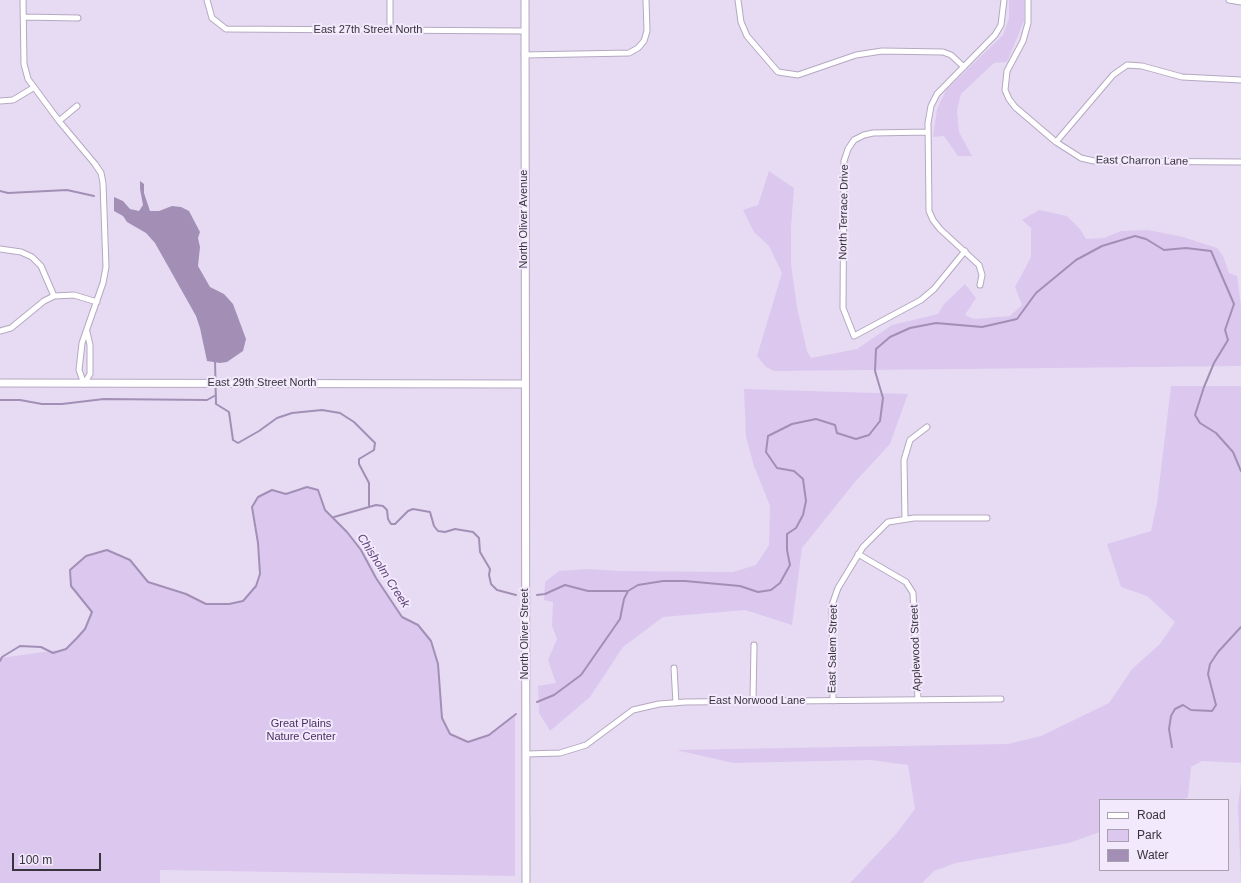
<!DOCTYPE html>
<html>
<head>
<meta charset="utf-8">
<style>
  body { margin:0 }
  #map { position:relative; width:1241px; height:883px; overflow:hidden; background:#e7dbf3; font-family:Helvetica,sans-serif }
  canvas { display:block }
  .legend { position:absolute; left:1099px; top:799px; width:130px; height:72px; box-sizing:border-box; background:#f3e9fd; border:1px solid #a8a0b0; margin:0; padding:5px 7px; list-style:none; font-size:12px; color:#38333c }
  .legend li { display:flex; align-items:center; gap:8px; height:20px }
  .legend b { width:20px; border:1px solid #a8a0b0 }
  .scale { position:absolute; left:12px; top:853px; width:89px; height:18px; box-sizing:border-box; border:2px solid #38333c; border-top:0; padding-left:5px; font-size:12px; line-height:14px; white-space:nowrap; color:#38333c; -webkit-text-stroke:3px #f3e9fd; paint-order:stroke }
</style>
</head>
<body>
<div id="map">
<canvas width="1241" height="883"></canvas>
<ul class="legend">
<li><b style="height:5px;background:#fff"></b>Road</li>
<li><b style="height:11px;background:#dcc8ef"></b>Park</li>
<li><b style="height:11px;background:#a38fb6"></b>Water</li>
</ul>
<div class="scale">100 m</div>
</div>
<script>
const ctx = document.querySelector('canvas').getContext('2d');
ctx.lineJoin = 'round';
function fillPath(path, color) { ctx.fillStyle = color; ctx.fill(path, 'evenodd'); }
const toPath = rows => new Path2D(rows.map(r => 'M' + r).join(''));
function strokePath(path, color, width, dash) { ctx.strokeStyle = color; ctx.lineWidth = width; ctx.lineCap = dash ? 'butt' : 'round'; ctx.setLineDash(dash || []); ctx.stroke(path); }
function write(font, color, halo, rows, align = 'center') {
  ctx.font = font + ' Helvetica,sans-serif'; ctx.lineWidth = 4; ctx.setLineDash([]); ctx.textBaseline = 'middle'; ctx.strokeStyle = halo; ctx.fillStyle = color; for (const [text, x, y, turn = 0] of rows) {
    ctx.save(); ctx.translate(x, y); ctx.rotate((+turn || 0) * Math.PI / 180); ctx.textAlign = isNaN(turn) ? turn : align; if (halo) ctx.strokeText(text, 0, 0); ctx.fillText(text, 0, 0); ctx.restore();
  }
}
fillPath(toPath([
  [1009,0,1024,0,1024,21,1007,62,994,63,961,94,957,110,959,132,972,156,958,156,944,136,933,137,937,109,946,90,1003,35,1009,18],
  [769,171,794,188,791,227,791,264,797,307,807,351,811,358,857,349,892,325,938,314,944,304,965,284,976,298,965,315,974,319,1010,316,1022,305,1015,287,1031,257,1031,228,1022,220,1039,210,1067,216,1080,229,1086,239,1104,238,1121,231,1148,230,1183,237,1217,248,1223,256,1229,273,1237,276,1241,306,1241,366,774,371,766,367,757,356,782,273,769,246,754,232,743,210,758,205],
  [1171,386,1241,386,1241,763,1202,761,1191,767,1188,797,1183,800,1100,800,1100,832,1069,843,956,863,934,871,922,883,850,883,896,834,915,809,908,765,871,760,733,763,676,750,1008,744,1041,736,1109,703,1132,669,1160,644,1175,622,1147,596,1121,587,1107,544,1151,531,1157,503],
  [744,389,908,394,890,444,855,482,802,548,792,625,745,610,663,617,623,647,590,697,550,731,539,713,538,686,556,683,548,660,557,639,552,626,553,602,544,600,545,582,559,571,589,569,620,571,733,572,756,565,769,545,770,506,754,466,746,437],
  [307,487,318,490,325,510,347,532,361,550,376,578,402,617,418,625,431,641,438,664,442,718,450,734,468,742,489,735,515,715,515,876,160,870,160,883,0,883,0,658,66,649,77,638,85,629,92,612,71,586,70,570,86,556,107,550,130,560,148,582,186,594,206,604,229,604,243,601,256,586,260,574,258,543,252,507,258,497,272,490,286,493],
  [1241,781,1241,883,1238,806]
]), '#dcc8ef');
fillPath(toPath([
  [140,181,144,184,144,193,150,211,159,211,172,206,181,207,189,211,200,232,198,238,200,247,198,266,210,287,224,294,233,304,246,339,243,351,227,362,220,363,207,361,200,328,196,316,155,243,146,233,127,222,123,216,114,211,114,197,123,201,130,209,139,211,143,205,140,189]
]), '#a38fb6');
strokePath(toPath([
  [0,191,8,193,67,190,94,196],
  [215,360,216,404,229,412,233,440,238,443,259,431,277,418,292,413,322,410,340,413,354,422,375,443,374,450,359,459,359,464,369,483,369,506],
  [0,400,20,400,42,404,62,404,104,399,207,400,216,395],
  [334,517,376,505,383,506,387,510,388,519,391,524,395,524,408,511,413,509,430,512,434,526,438,531,445,532,455,529,473,532,479,538,480,552,490,569,489,575,491,584,497,590,516,595],
  [537,595,545,594,565,585,588,591,628,591],
  [0,661,2,657,20,646,41,647,53,653,66,649,77,638,85,629,92,612,71,586,70,570,86,556,107,550,130,560,148,582,186,594,206,604,229,604,243,601,256,586,260,574,258,543,252,507,258,497,272,490,286,494,307,487,318,490,325,510,347,532,361,550,376,578,402,617,418,625,431,641,438,664,442,718,450,734,468,742,489,735,516,714],
  [537,702,554,695,581,675,620,619,624,599,628,591,638,585,663,581,685,581,740,586,758,592,771,590,780,583,790,565,787,550,787,534,796,528,803,515,806,501,803,479,794,471,777,468,766,452,768,436,792,424,816,419,835,425,837,433,856,439,869,435,880,421,883,398,875,371,876,349,890,337,910,328,936,323,982,327,1017,319,1036,293,1076,260,1102,246,1135,236,1146,239,1164,250,1186,248,1211,251,1234,304,1225,330,1228,340,1214,363,1204,387,1195,415,1200,423,1216,433,1233,452,1241,471],
  [1172,747,1169,729,1171,716,1175,709,1183,705,1191,710,1212,711,1216,705,1208,674,1210,664,1218,652,1241,627]
]), '#a38fb6', 2);
const street = toPath([
  [23,0,24,64,28,79,59,121,95,164,101,173,103,183,106,267,103,283,82,343,79,370,84,384],
  [207,0,212,18,226,29,524,31],
  [390,0,390,30],
  [738,0,741,22,747,36,778,72,798,75,856,55,882,51,943,52,951,55,964,67],
  [1028,0,1028,23,1023,41,1007,71,1005,90,1009,99,1015,107,1056,142,1081,158,1094,161,1241,162],
  [1229,0,1241,2],
  [24,17,78,18],
  [524,55,629,53,638,48,644,41,647,31,646,0],
  [0,101,13,100,33,88],
  [59,121,77,106],
  [928,132,873,133,864,135,854,140,848,149,844,161,843,308,854,336,921,300,934,289,965,251],
  [1056,142,1113,75,1127,65,1142,66,1182,77,1241,80],
  [0,249,21,252,32,257,41,266,54,296],
  [980,285,982,275,979,265,940,229,933,220,929,211,928,123,931,106,937,94,995,35,1001,25,1004,0],
  [0,331,11,328,44,301,54,296,74,295,97,302],
  [84,384,90,374,90,345,87,332],
  [905,519,904,460,910,440,927,427],
  [858,554,906,582,913,593,918,700],
  [674,668,676,703],
  [753,701,754,645],
  [833,701,832,605,838,588,863,547,888,522,914,518,987,518],
  [526,754,560,753,586,745,633,710,659,704,685,702,1001,699]
]);
const secondary = toPath([
  [525,0,526,883],
  [0,383,524,384]
]);
strokePath(street, '#b5a9c1', 7);
strokePath(secondary, '#b5a9c1', 9);
strokePath(street, '#fff', 5);
strokePath(secondary, '#fff', 7);
write('11px', '#38333c', '#f3e9fd', [
  ["East 27th Street North",368,30],
  ["East Charron Lane",1142,161,1],
  ["North Terrace Drive",844,212,-89],
  ["North Oliver Avenue",524,219,-90],
  ["East 29th Street North",262,383],
  ["North Oliver Street",525,634,-90],
  ["Applewood Street",916,648,-92],
  ["East Salem Street",833,649,-89],
  ["East Norwood Lane",757,701]
]);
write('11px', '#4a2e60', '#f3e9fd', [
  ["Great Plains",301,724],
  ["Nature Center",301,737]
]);
write('italic 12px', '#614479', '#f3e9fd', [
  ["Chisholm Creek",383,571,57]
]);
</script>
</body>
</html>
